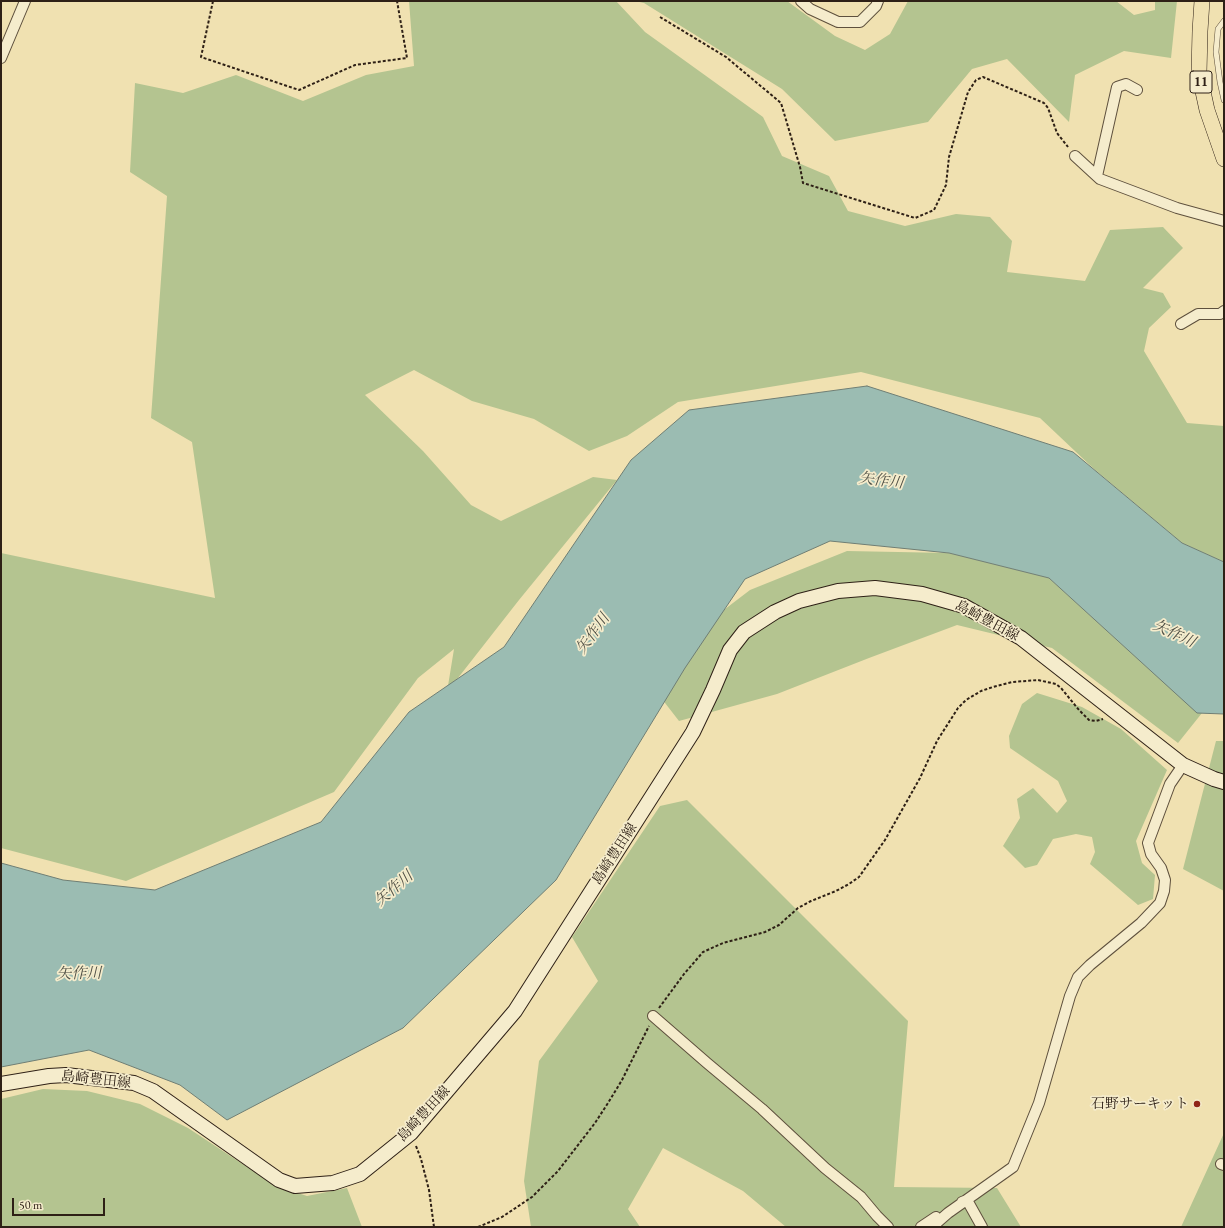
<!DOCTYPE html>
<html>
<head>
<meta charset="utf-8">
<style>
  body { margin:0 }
  #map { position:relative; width:1225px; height:1228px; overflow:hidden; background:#f0e1b1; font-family:"EB Garamond",serif }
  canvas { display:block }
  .frame { position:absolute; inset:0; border:2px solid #2e2016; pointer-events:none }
  .scale { position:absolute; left:12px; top:1198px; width:93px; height:18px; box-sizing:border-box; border:2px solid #2e2016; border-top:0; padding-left:5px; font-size:12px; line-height:14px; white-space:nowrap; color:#2e2016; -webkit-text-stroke:3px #f5eccc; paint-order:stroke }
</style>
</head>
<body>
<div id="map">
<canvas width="1225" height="1228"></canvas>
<div class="frame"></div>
<div class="scale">50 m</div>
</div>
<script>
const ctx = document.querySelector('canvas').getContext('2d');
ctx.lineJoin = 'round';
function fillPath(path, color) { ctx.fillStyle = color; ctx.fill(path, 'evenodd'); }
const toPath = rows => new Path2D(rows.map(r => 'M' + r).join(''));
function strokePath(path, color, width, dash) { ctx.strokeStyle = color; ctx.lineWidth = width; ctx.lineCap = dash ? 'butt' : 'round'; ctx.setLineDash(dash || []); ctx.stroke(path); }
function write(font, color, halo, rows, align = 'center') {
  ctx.font = font + ' "EB Garamond","Noto Serif JP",serif'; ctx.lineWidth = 3.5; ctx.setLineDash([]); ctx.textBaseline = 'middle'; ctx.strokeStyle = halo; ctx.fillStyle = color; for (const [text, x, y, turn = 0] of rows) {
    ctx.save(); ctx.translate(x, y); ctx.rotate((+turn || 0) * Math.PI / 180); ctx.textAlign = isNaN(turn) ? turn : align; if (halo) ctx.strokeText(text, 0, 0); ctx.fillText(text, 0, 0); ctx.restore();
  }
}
fillPath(toPath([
  [409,1,616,1,645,32,763,117,782,156,829,176,848,211,905,226,956,214,990,217,1012,241,1007,272,1085,281,1110,230,1163,227,1183,248,1143,288,1163,293,1171,307,1149,328,1144,351,1187,423,1224,426,1224,562,1182,543,1094,469,1040,418,861,372,678,402,627,436,589,451,534,419,472,401,414,370,365,395,423,451,471,505,501,521,593,477,617,480,519,600,447,692,454,649,418,678,334,792,126,881,1,848,1,553,215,598,192,442,151,418,167,196,130,172,135,83,183,93,236,75,303,101,366,75,414,66],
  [635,1,787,1,835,36,865,50,890,34,908,1,1116,1,1134,15,1155,10,1155,1,1177,1,1171,58,1124,51,1075,75,1069,122,1007,59,972,69,928,122,835,141,782,89,644,3],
  [847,551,949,553,1049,578,1148,668,1202,713,1178,743,1052,648,957,625,869,658,777,694,679,721,648,681,674,648,750,590],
  [1037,693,1082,707,1121,729,1167,770,1136,841,1142,863,1155,875,1153,899,1138,905,1090,864,1095,852,1092,837,1076,834,1053,839,1037,865,1025,868,1003,846,1020,818,1017,799,1033,788,1057,813,1067,801,1058,781,1010,748,1009,736,1022,704],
  [1216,741,1224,741,1224,891,1183,869],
  [687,800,908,1021,894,1187,997,1188,1021,1227,786,1227,743,1191,663,1148,628,1209,640,1227,531,1227,524,1181,539,1061,598,981,572,937,660,806],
  [43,1089,87,1091,140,1104,188,1128,276,1186,307,1196,347,1188,362,1227,1,1227,1,1099],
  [1224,1133,1224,1227,1181,1227]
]), '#b4c490');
const water = toPath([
  [867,386,1073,452,1182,543,1224,562,1224,714,1197,713,1049,578,949,553,830,541,745,579,685,668,556,880,403,1028,227,1120,180,1085,89,1050,1,1067,1,863,63,880,155,890,321,822,409,712,504,647,631,460,689,410,867,386]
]);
fillPath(water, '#9bbcb2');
strokePath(water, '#6f7e74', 1);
const service = toPath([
  [1224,21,1218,29,1216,52,1220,82,1224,100]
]);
const minor = toPath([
  [801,1,810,9,838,22,860,22,876,6,878,1],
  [1,58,25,1],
  [1075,156,1100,179,1177,208,1224,221],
  [1097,176,1117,87,1126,84,1137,90],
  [1181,324,1198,314,1220,314,1224,311],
  [653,1016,707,1063,762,1109,825,1168,861,1197,877,1216,888,1227],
  [1221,1164,1224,1165],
  [962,1202,967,1200,982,1227],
  [921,1227,936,1217],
  [932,1227,948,1213,1013,1167,1039,1103,1070,996,1078,977,1090,965,1141,923,1160,903,1164,891,1165,880,1161,868,1151,854,1148,843,1170,784,1183,765]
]);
const secondary = toPath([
  [1,1084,49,1076,66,1075,134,1083,153,1091,279,1180,295,1186,333,1183,360,1174,411,1133,515,1011,693,732,713,690,730,650,744,632,775,612,799,601,838,591,875,588,922,594,964,606,1021,638,1183,765,1214,779,1224,782]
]);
const primary = toPath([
  [1202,1,1200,31,1199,73,1207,110,1224,159]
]);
strokePath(service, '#5e503d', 6);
strokePath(minor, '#5e503d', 12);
strokePath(secondary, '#2e2016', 16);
strokePath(primary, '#2e2016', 16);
strokePath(toPath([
  [213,1,201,57,299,90,355,65,407,58,397,1],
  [660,17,726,57,781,103,800,167,803,183,915,218,934,210,946,185,949,157,968,92,976,80,983,77,1044,103,1048,108,1057,133,1068,147],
  [659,1008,684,974,703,952,723,943,765,932,779,925,798,908,811,901,836,891,849,884,859,877,885,840,920,778,937,741,958,708,966,700,981,691,993,687,1012,682,1038,680,1056,684,1061,688,1079,710,1089,720,1096,721,1103,719],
  [416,1146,421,1159,429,1190,434,1227],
  [478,1227,502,1217,532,1197,558,1171,595,1123,608,1103,622,1080,649,1026]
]), '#2e2016', 2, [3, 2]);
strokePath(service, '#f5eccc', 5);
strokePath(minor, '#f5eccc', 10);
strokePath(secondary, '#f5eccc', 14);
strokePath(primary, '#f0e1b1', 15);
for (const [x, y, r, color] of [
  [1197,1104,4,"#8f2418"]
]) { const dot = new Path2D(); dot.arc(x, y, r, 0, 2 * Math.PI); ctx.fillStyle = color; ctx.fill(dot); strokePath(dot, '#f5eccc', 1.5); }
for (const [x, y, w] of [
  [1201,82,22]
]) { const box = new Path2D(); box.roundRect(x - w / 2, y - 11, w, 22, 3); ctx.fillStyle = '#f5eccc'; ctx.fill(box); strokePath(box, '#2e2016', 1); }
write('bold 13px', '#2e2016', null, [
  ["11",1201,82]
]);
write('14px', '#2e2016', '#f5eccc', [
  ["島崎豊田線",987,621,28],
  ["島崎豊田線",615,854,-57],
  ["島崎豊田線",96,1080,6],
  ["島崎豊田線",424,1114,-47]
]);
write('14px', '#2e2016', '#f5eccc', [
  ["石野サーキット",1189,1104]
], 'right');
write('italic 15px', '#4f4f45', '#f5eccc', [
  ["矢作川",881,481,7],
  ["矢作川",593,634,-54],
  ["矢作川",1174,634,25],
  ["矢作川",394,889,-41],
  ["矢作川",79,974,-1]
]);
</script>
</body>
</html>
